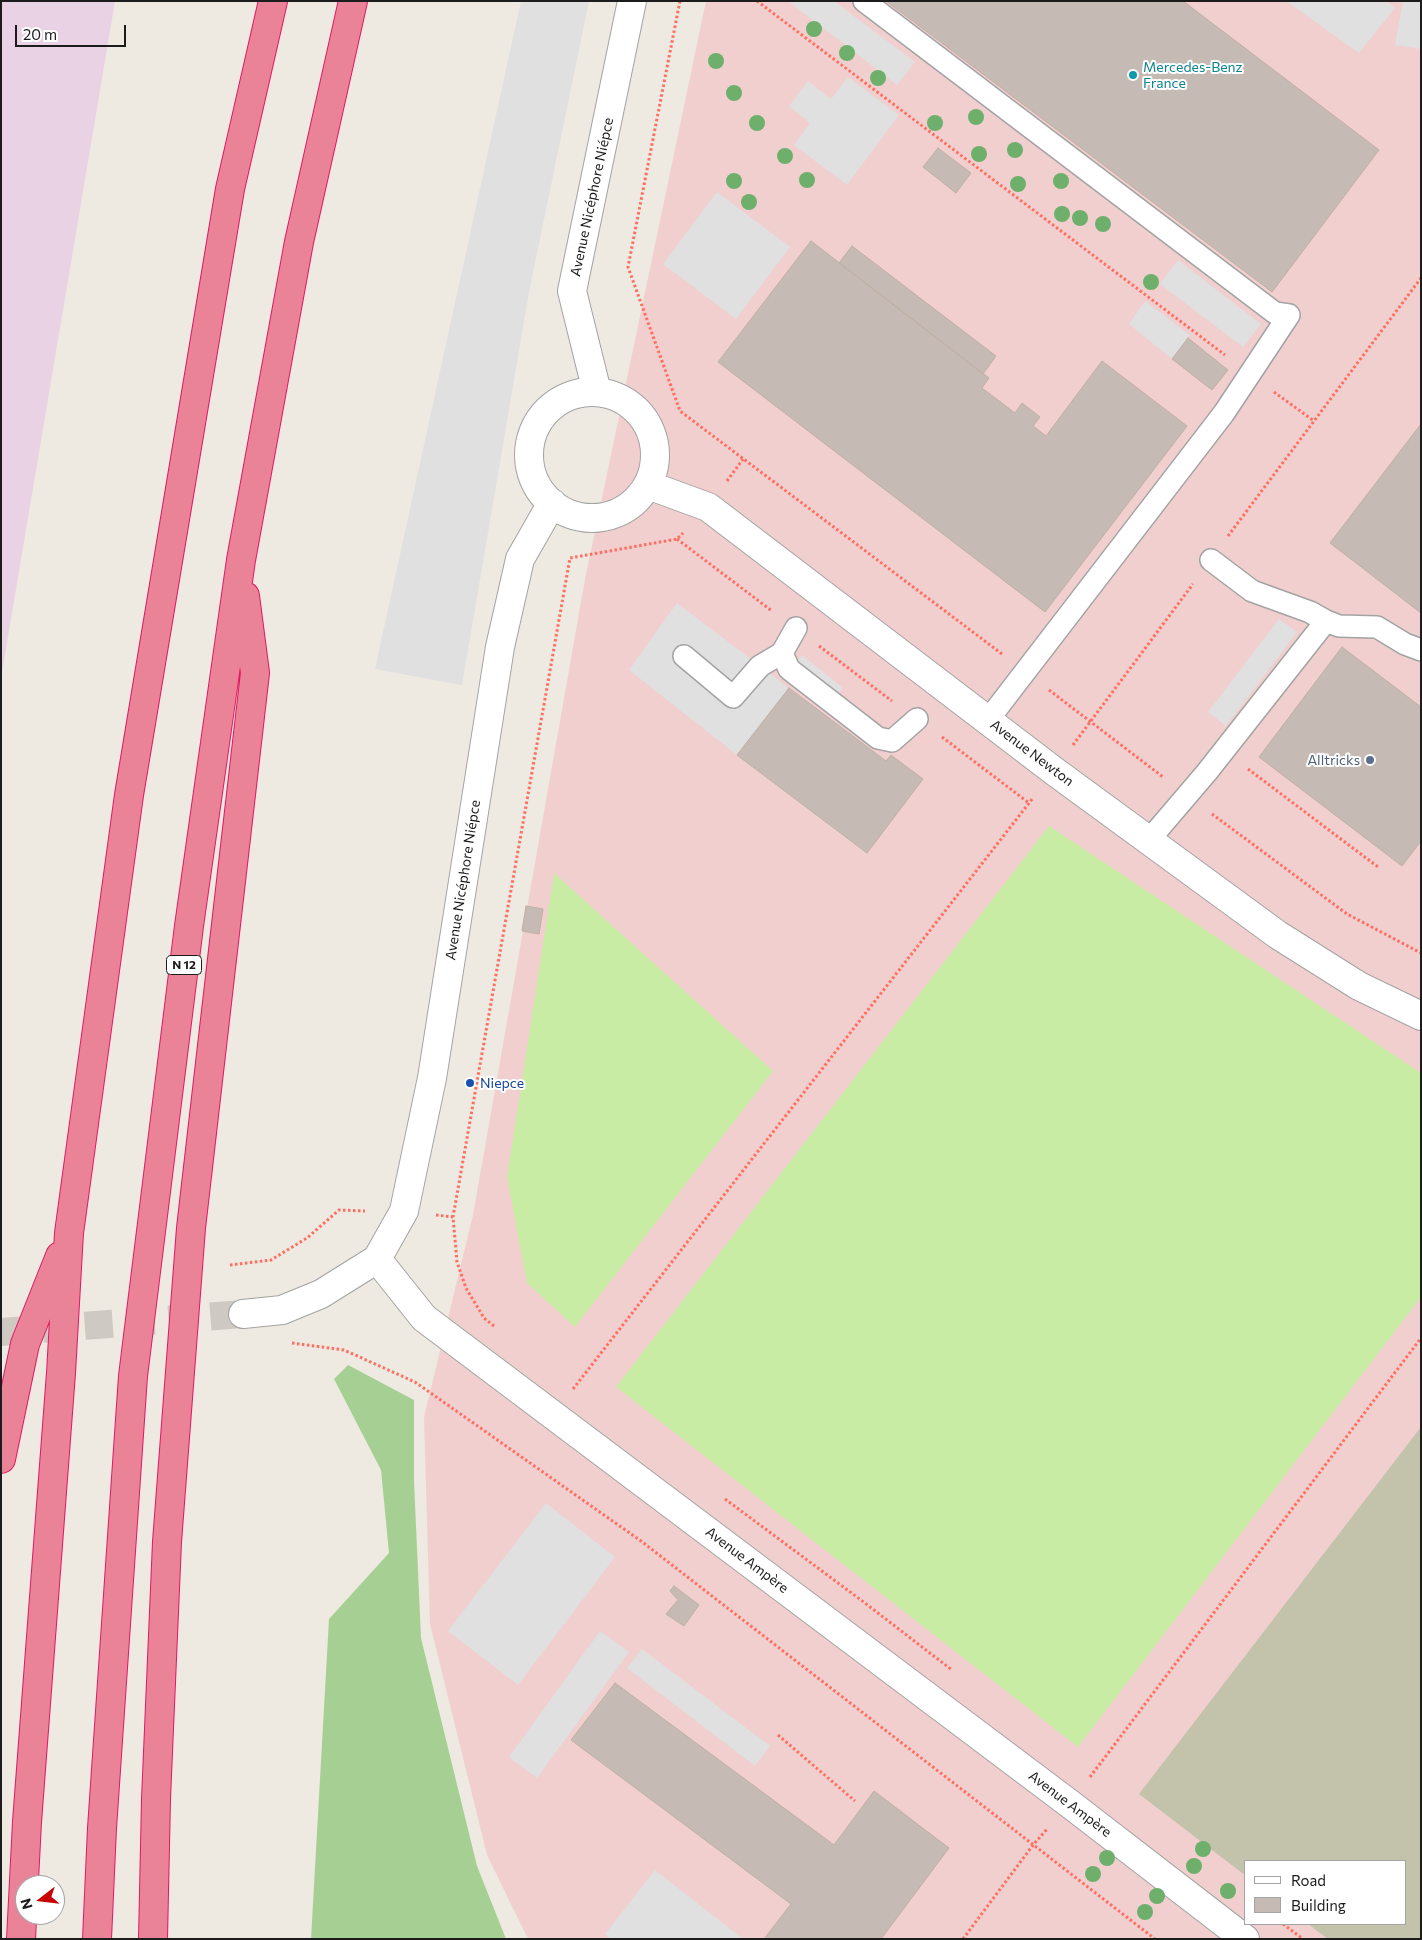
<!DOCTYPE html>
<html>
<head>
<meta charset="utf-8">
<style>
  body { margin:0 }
  #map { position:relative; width:1422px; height:1940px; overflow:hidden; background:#eee9e1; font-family:Commissioner,sans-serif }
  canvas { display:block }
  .frame { position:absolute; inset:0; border:2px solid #1c1c1c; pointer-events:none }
  .legend { position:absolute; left:1244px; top:1860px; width:162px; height:65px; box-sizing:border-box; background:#fff; border:1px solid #a4a4a4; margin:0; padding:6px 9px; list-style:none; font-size:15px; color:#1c1c1c }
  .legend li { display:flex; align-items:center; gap:10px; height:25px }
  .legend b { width:25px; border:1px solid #a4a4a4 }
  .north { position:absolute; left:15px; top:1875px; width:50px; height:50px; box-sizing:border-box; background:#fff; border:1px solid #a4a4a4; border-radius:50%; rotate:254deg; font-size:14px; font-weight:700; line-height:20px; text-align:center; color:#1c1c1c }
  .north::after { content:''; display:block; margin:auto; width:18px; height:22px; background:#c80004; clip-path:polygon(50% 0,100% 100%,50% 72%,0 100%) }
  .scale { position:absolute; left:15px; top:25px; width:111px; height:22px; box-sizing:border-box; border:2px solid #1c1c1c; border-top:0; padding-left:6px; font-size:15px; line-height:18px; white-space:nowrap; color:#1c1c1c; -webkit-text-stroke:4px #fff; paint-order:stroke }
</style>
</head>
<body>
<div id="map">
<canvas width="1422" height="1940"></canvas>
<div class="frame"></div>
<ul class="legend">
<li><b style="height:6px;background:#fff"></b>Road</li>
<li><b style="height:14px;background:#c6bbb4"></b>Building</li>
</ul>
<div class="north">N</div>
<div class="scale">20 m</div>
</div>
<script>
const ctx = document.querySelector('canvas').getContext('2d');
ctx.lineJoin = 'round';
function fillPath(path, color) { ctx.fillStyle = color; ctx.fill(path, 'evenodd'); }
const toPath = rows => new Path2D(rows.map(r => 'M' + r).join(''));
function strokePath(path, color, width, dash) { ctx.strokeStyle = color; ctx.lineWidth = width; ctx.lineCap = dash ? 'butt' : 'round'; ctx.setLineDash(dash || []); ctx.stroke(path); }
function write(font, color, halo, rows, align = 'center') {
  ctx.font = font + ' Commissioner,sans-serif'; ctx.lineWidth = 4; ctx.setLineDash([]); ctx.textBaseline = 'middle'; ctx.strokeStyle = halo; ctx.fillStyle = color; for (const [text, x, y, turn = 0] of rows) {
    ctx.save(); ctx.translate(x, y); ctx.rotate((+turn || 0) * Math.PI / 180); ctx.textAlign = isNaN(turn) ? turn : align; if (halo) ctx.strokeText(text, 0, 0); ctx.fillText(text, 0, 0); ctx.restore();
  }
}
fillPath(toPath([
  [706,1,1421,1,1421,1939,528,1939,487,1855,430,1624,424,1417,473,1215,585,579],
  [1246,1861,1406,1861,1406,1924,1246,1924]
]), '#f1cfce');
fillPath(toPath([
  [1,1,115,1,1,678]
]), '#e8d2e4');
fillPath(toPath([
  [1421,1427,1421,1939,1328,1939,1308,1924,1406,1924,1406,1861,1246,1861,1246,1876,1139,1794]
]), '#c3c3ac');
fillPath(toPath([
  [1049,826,1421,1073,1421,1297,1078,1747,616,1387],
  [554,873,773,1071,575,1327,527,1283,507,1177]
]), '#c8eca3');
fillPath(toPath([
  [348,1365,414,1400,414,1481,421,1638,477,1866,506,1939,311,1939,329,1619,389,1553,381,1470,334,1379]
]), '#a6d093');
fillPath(toPath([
  [521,1,589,1,529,292,462,685,375,669],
  [788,1,834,1,915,62,897,85],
  [1286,1,1386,1,1395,8,1359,53],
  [1403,1,1421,1,1421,49,1395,45],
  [848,77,899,115,847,185,794,145,810,123,789,106,808,81,831,99],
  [717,192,790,247,736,319,663,264],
  [1178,260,1261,324,1243,347,1160,284],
  [1145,301,1190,335,1172,359,1129,324],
  [677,603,789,688,737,755,629,670],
  [1279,619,1297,632,1226,726,1208,712],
  [802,655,843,688,837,696,796,663],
  [546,1503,615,1557,518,1685,448,1631],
  [600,1631,629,1652,537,1778,509,1757],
  [642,1649,770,1746,755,1766,627,1668],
  [655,1870,743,1939,611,1939,605,1934]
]), '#e0e0e0');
const building = toPath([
  [886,1,1183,1,1379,150,1272,292,886,1],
  [938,148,971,173,956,193,923,167,938,148],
  [811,241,989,378,982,388,1015,413,1022,403,1040,417,1033,426,1046,436,1102,361,1187,426,1045,612,718,362,811,241],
  [852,246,996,356,983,374,839,263,852,246],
  [1188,338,1228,370,1212,390,1172,359,1188,338],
  [1421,424,1421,613,1330,543,1421,424],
  [1342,647,1421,707,1421,841,1402,866,1259,757,1342,647],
  [789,688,886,761,891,755,923,779,867,853,737,755,789,688],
  [526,906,543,909,539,934,522,931,526,906],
  [674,1586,699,1605,684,1626,666,1614,678,1600,670,1591,674,1586],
  [615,1683,834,1845,874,1791,949,1848,881,1939,764,1939,791,1904,571,1740,615,1683]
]);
fillPath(building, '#c6bbb4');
strokePath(building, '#c0afa2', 1);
strokePath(toPath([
  [1,1332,243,1314]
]), '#cecac3', 28, [28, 14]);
const lane = toPath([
  [864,1,1275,313,1289,315,1224,413,988,720],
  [1211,560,1252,591,1310,612,1326,621,1339,626,1377,627,1405,644,1421,650],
  [796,628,782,653,789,669,878,738,892,741,917,719],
  [684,656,733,697,760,666,782,653],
  [1149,840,1207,772,1326,621]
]);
const street = toPath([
  [597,392,572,291,632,1],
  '529 455a63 63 0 1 1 126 0a63 63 0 1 1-126 0Z',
  [648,485,708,507,1054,771,1278,935,1359,986,1421,1016],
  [377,1259,424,1318,1070,1804,1245,1939],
  [243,1314,282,1310,321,1294,377,1259,404,1211,432,1078,500,647,520,559,552,503]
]);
const highway = toPath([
  [1,1459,25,1344,60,1256],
  [21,1939,27,1822,61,1373,69,1233,129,795,230,189,273,1],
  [97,1939,102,1828,133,1376,189,926,241,560,299,242,353,1],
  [153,1939,156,1799,167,1542,191,1228,255,673,245,596]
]);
strokePath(lane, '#a3a3a3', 24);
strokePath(street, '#a3a3a3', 30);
strokePath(highway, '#e11961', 30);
strokePath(toPath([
  [680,1,628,267,680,411,1002,654],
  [757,1,1225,355],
  [1274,392,1314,421],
  [727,481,743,459],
  [1228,536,1421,278],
  [677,539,772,611],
  [819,646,892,701],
  [1049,690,1163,777],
  [942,737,1029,803],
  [1073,745,1193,584],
  [1248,769,1378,867],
  [1212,814,1347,914,1421,953],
  [436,1215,453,1217],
  [230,1265,271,1260,307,1238,339,1210,365,1211],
  [494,1326,484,1318,466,1288,457,1262,453,1217,570,558,677,539,683,533],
  [292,1343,344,1350,415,1382,641,1541,1155,1939],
  [573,1389,1033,798],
  [725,1499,861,1600,952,1670],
  [778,1735,855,1801],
  [1090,1777,1421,1338],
  [1283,1924,1303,1939],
  [963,1939,1033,1845,1048,1828]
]), '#ff6e61', 3, [2.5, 2.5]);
strokePath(lane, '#fff', 21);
strokePath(street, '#fff', 28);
strokePath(highway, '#eb8398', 28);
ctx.fillStyle = '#6eaf6c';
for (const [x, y] of [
  [814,29],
  [847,53],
  [716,61],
  [878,78],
  [734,93],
  [976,117],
  [757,123],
  [935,123],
  [1015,150],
  [979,154],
  [785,156],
  [807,180],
  [734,181],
  [1061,181],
  [1018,184],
  [749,202],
  [1062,214],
  [1080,218],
  [1103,224],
  [1151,282],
  [1203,1849],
  [1107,1858],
  [1194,1866],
  [1093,1874],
  [1228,1891],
  [1157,1896],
  [1145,1912]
]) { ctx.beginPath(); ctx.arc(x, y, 8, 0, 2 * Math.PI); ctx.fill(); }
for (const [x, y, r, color] of [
  [1133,75,5,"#0f9aa8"],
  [1370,760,5,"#5c6f8a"],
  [470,1083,5,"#1a4fb4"]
]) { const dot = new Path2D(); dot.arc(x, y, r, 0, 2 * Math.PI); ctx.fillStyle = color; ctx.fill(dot); strokePath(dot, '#fff', 2); }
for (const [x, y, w] of [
  [184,965,35]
]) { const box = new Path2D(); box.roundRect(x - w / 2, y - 9.5, w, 19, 4); ctx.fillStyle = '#fff'; ctx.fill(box); strokePath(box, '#1c1c1c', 1); }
write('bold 12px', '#1c1c1c', null, [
  ["N 12",184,965]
]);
write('14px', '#0d838f', '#fff', [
  ["Mercedes-Benz",1143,67],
  ["France",1143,83]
], 'left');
write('14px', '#1c1c1c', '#fff', [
  ["Avenue Nicéphore Niépce",592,197,-78],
  ["Avenue Newton",1032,753,37],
  ["Avenue Nicéphore Niépce",463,880,-81],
  ["Avenue Ampère",747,1560,37],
  ["Avenue Ampère",1070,1804,37]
]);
write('14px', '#4e5e75', '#fff', [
  ["Alltricks",1360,760]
], 'right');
write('14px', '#164399', '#fff', [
  ["Niepce",480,1083]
], 'left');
</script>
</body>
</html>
